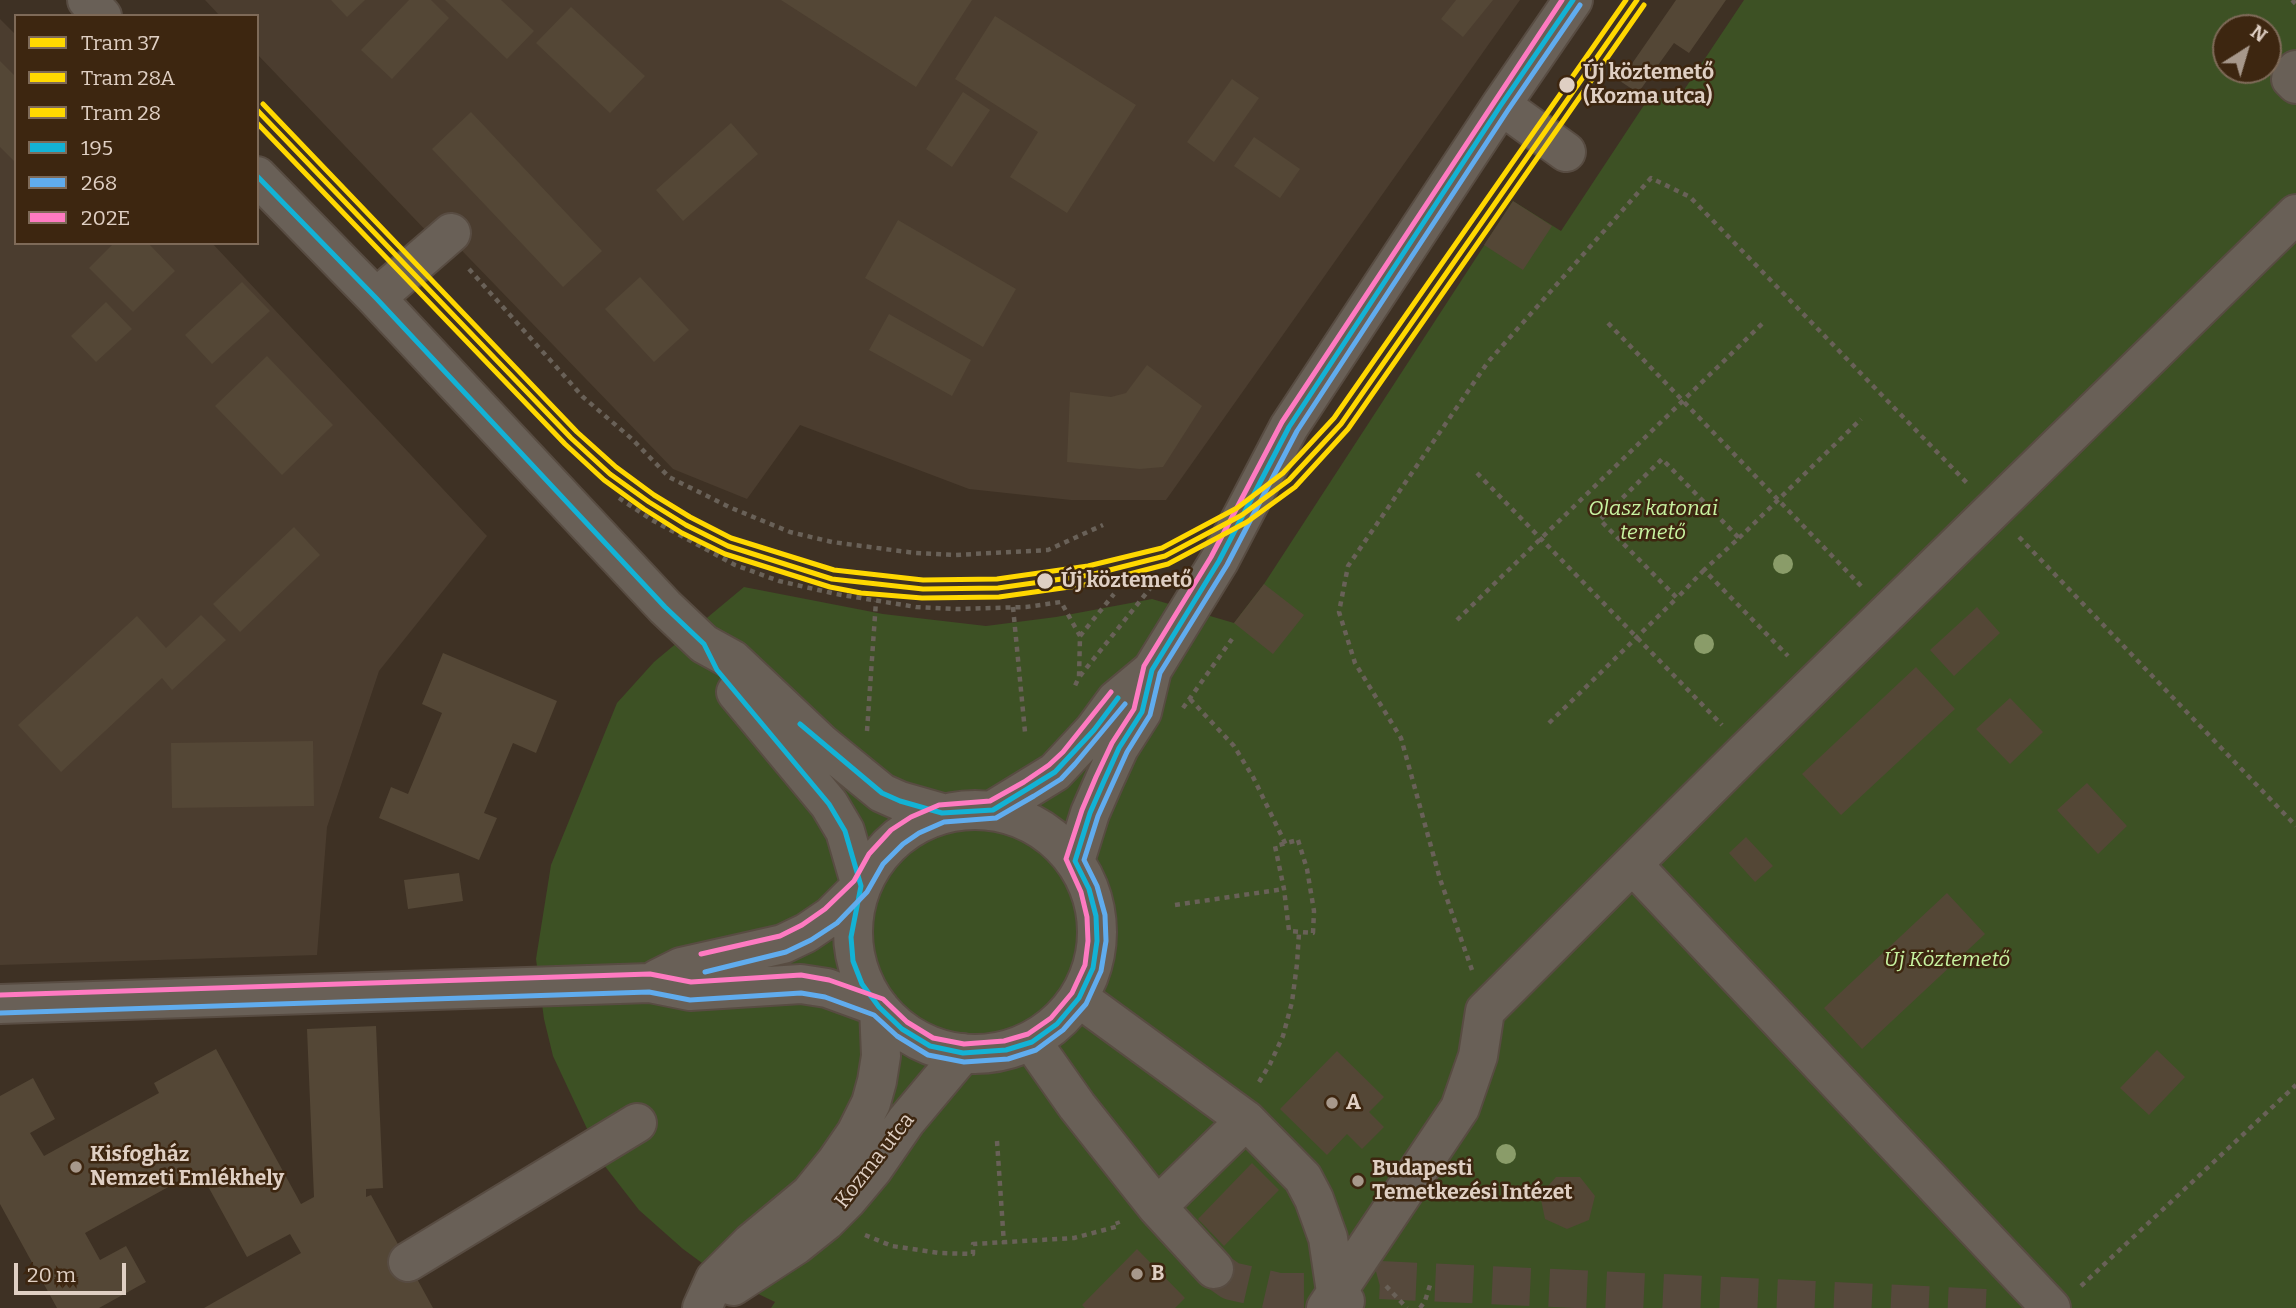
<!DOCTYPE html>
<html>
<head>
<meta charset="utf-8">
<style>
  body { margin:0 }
  #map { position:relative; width:2296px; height:1308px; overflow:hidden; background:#3e3124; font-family:Bitter,serif }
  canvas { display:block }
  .legend { position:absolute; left:14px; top:14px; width:245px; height:231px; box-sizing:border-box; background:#3d2610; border:2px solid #7e6a58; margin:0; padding:9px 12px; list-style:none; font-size:21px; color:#dfcfc3 }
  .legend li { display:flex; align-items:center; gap:14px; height:35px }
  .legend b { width:35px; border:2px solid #7e6a58 }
  .north { position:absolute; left:2212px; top:14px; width:70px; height:70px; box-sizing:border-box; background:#3d2610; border:2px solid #7e6a58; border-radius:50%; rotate:37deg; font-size:19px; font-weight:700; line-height:28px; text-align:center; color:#dfcfc3 }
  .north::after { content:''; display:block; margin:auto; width:24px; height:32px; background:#a7988b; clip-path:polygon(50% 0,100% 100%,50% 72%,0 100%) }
  .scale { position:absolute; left:14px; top:1263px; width:112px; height:32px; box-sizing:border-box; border:4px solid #dfcfc3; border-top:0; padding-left:9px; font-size:21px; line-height:24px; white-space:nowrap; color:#dfcfc3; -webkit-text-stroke:5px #3d2610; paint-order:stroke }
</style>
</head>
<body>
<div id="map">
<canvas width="2296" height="1308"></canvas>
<ul class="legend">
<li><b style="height:9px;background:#ffd800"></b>Tram 37</li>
<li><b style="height:9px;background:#ffd800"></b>Tram 28A</li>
<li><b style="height:9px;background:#ffd800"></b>Tram 28</li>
<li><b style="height:9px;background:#13b2d5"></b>195</li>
<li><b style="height:9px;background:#60acee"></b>268</li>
<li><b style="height:9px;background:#fe7ac1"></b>202E</li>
</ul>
<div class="north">N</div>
<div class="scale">20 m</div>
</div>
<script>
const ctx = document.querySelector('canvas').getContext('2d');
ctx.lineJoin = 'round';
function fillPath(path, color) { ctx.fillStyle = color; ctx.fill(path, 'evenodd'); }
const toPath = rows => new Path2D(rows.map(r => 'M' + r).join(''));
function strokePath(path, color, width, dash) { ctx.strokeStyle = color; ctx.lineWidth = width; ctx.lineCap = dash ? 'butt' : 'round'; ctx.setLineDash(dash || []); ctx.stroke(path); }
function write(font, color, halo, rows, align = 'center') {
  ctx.font = font + ' Bitter,serif'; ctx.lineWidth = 5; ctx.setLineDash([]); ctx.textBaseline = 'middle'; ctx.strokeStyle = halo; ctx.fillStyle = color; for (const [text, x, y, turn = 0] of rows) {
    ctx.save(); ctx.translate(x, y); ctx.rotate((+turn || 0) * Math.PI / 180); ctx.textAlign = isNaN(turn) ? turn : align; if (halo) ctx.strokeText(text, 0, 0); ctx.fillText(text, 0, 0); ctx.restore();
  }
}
fillPath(toPath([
  [205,0,1520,0,1166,500,1071,500,969,489,800,425,747,499,673,469,440,228,432,237,257,54,257,16,220,16],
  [0,19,16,35,16,243,212,243,487,536,379,671,327,827,317,955,0,965]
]), '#4b3d2f');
fillPath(toPath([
  [1744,0,2296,0,2296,1308,771,1308,775,1302,717,1274,683,1249,639,1210,604,1165,553,1056,544,1019,536,959,551,865,617,703,654,662,744,587,883,614,986,626,1056,617,1152,599,1234,623,1264,584,1513,201,1561,231,1652,93,1674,105],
  [2226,28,2268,28,2268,70,2226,70]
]), '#3d5124');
fillPath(toPath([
  [331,0,365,0,347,17],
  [409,0,431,0,449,18,392,79,361,50],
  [445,0,501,0,534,31,507,59],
  [781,0,972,0,916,87],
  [1456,0,1493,0,1463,37,1441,19],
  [1676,0,1726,0,1689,53,1674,43,1638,93,1620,81],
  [571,7,645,76,610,113,536,43],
  [995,16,1136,105,1067,213,1010,177,1038,132,955,79],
  [0,61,16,77,16,163,0,147],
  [1232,79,1259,98,1214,162,1187,142],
  [963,92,990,110,952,167,926,149],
  [471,112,602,251,563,287,432,149],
  [731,123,758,154,683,221,656,190],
  [1254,137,1300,169,1280,198,1234,166],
  [1513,201,1552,226,1523,270,1484,245],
  [898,220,1016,289,983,347,865,278],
  [114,243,148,243,175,271,133,312,89,268],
  [640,277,689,330,654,362,605,309],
  [242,282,270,311,212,364,185,335],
  [106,302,132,329,96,362,71,336],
  [889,314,971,360,952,396,869,350],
  [267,356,333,425,282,475,215,406],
  [1147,365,1202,406,1163,467,1140,469,1067,462,1070,392,1111,397,1126,393],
  [294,527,320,555,240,632,213,604],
  [1264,584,1304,615,1273,654,1234,623],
  [1977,607,2000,633,1954,676,1930,650],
  [201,615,226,640,172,690,162,678,61,772,18,725,137,616,166,648],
  [443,653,557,701,536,753,513,743,484,813,497,818,479,860,379,818,391,787,408,794,442,713,422,704],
  [1916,667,1955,709,1841,815,1802,774],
  [2010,698,2043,732,2010,764,1976,729],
  [313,741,314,806,172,808,171,743],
  [2087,783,2127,826,2098,854,2057,810],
  [1746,837,1773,866,1755,882,1729,853],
  [459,873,463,901,408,909,404,880],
  [1947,893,1985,934,1862,1049,1824,1008],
  [376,1026,383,1188,366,1189,366,1197,371,1195,433,1308,204,1308,301,1253,290,1234,247,1257,199,1170,85,1233,100,1260,126,1246,146,1282,99,1308,57,1308,0,1204,0,1096,33,1078,55,1119,30,1133,44,1156,159,1093,154,1083,216,1049,301,1204,314,1197,307,1029],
  [2157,1050,2185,1077,2149,1115,2120,1088],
  [1337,1051,1384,1097,1369,1112,1384,1127,1362,1149,1347,1134,1327,1155,1280,1109],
  [1252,1163,1279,1190,1224,1246,1198,1219],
  [1556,1177,1580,1177,1595,1196,1589,1220,1567,1229,1545,1219,1540,1195],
  [1137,1249,1185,1298,1175,1308,1085,1308,1082,1305]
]), '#544736');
strokePath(toPath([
  [1214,1269,1231,1281,1279,1292,1336,1292,1380,1280,1987,1308]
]), '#56493c', 38, [38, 19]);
const minor = toPath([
  [87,0,102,16],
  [2296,70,2291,79,2296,84],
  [1501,105,1566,152],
  [257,176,376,298,665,607,704,644,733,660,822,744,882,793,900,801,942,813],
  [376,298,451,233],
  [736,692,829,804,845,831,861,886],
  '853 932a122 122 0 1 1 244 0a122 122 0 1 1-244 0Z',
  [993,810,1055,772,1094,730,1116,700,1152,670,1219,561,1289,427,1501,105,1573,0],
  [1075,861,1090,813,1104,781,1119,748,1142,712,1152,670],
  [1633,865,2051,1308],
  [657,979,681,967,783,944,806,933,831,916,861,886],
  [1079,998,1246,1120,1303,1178,1314,1199,1328,1238,1336,1292,1345,1301],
  [0,1004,650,983,690,991,801,984,827,988,879,1007],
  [1032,1042,1077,1106,1157,1207,1214,1269],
  [1157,1207,1246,1120],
  [408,1262,637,1123],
  [733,1286,796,1245,826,1221,847,1200,873,1169,906,1121,963,1053],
  [702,1308,715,1279,751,1243,810,1194,836,1162,856,1133,871,1103,877,1081,881,1056,879,1007],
  [1326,1308,1460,1108,1478,1056,1485,1011,1746,751,2296,214]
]);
strokePath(minor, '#584c42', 42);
strokePath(toPath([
  [2292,0,2296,4],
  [469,269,583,397,632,439,669,477,729,507,790,532,832,542,915,553,955,555,1048,550,1103,525],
  [1608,323,1862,587],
  [1477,473,1722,725],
  [619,498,652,520,735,565,779,581,836,594,916,607,957,609,1026,607,1061,602,1080,636,1079,677,1074,688],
  [2019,537,2296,826],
  [1739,538,1861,419],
  [1704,570,1677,598,1600,520,1662,459,1739,538,1704,570,1788,656],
  [1013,607,1025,732],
  [1457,620,1764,322],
  [1080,636,1114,594],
  [1080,676,1156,581],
  [1190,699,1234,746,1253,777,1286,845],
  [1183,708,1232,639],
  [1549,723,1677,598],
  [867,731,876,601],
  [1298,840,1307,869,1314,911,1313,933,1289,931,1284,889,1275,846,1298,840],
  [1175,905,1284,889],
  [1472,970,1440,879,1401,738,1355,663,1339,612,1348,566,1488,362,1651,178,1690,197,1967,483],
  [1259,1082,1270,1064,1283,1036,1292,1002,1297,964,1299,933],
  [997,1141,1004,1244],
  [865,1235,892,1246,939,1253,973,1254,973,1244,1074,1238,1119,1226,1117,1221],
  [1386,1286,1407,1308],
  [2081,1286,2296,1085],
  [1420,1308,1425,1301,1431,1282]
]), '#696158', 4.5, [5, 5]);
strokePath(minor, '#696057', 38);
strokePath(toPath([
  [257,176,376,298,665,607,704,644,717,670,829,804,845,831,861,886,851,937,853,961,862,984,879,1007,902,1029,930,1046,963,1053,1006,1050,1032,1042,1057,1024,1079,998,1093,968,1097,941,1096,916,1089,889,1075,861,1090,813,1104,781,1119,748,1142,712,1152,670,1219,561,1289,427,1501,105,1573,0],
  [800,724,882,793,900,801,942,813,993,810,1055,772,1094,730,1118,698]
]), '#13b2d5', 5);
strokePath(toPath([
  [705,972,786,952,811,940,837,923,867,892,883,864,903,844,919,833,944,822,996,818,1034,796,1061,779,1075,764,1125,704],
  [0,1013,649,992,690,1000,801,993,825,997,874,1015,897,1036,928,1055,964,1062,1008,1059,1036,1050,1063,1030,1086,1004,1101,971,1106,941,1105,915,1097,886,1084,860,1098,816,1112,785,1127,752,1150,715,1160,673,1227,565,1297,431,1508,110,1580,5]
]), '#60acee', 5);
strokePath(toPath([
  [701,954,780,936,802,925,825,909,854,881,869,854,891,830,911,817,939,805,990,801,1024,782,1049,765,1063,752,1111,692],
  [0,995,650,974,691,982,801,975,829,980,883,999,907,1022,933,1038,964,1044,1004,1041,1028,1034,1051,1018,1072,993,1085,965,1088,941,1087,917,1081,892,1066,859,1082,810,1096,777,1112,743,1134,709,1144,666,1211,557,1282,422,1562,0]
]), '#fe7ac1', 5);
strokePath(toPath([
  [257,110,571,438,610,474,649,502,686,525,728,546,832,579,923,589,998,588,1090,575,1165,556,1242,515,1289,480,1341,424,1637,0]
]), '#ffd800', 5);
strokePath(toPath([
  [257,123,565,444,604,480,644,509,682,533,725,554,830,587,861,593,922,598,999,597,1091,584,1168,564,1247,522,1295,487,1348,429,1644,5]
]), '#ffd800', 5);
strokePath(toPath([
  [263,104,577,432,616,467,654,495,690,517,731,538,834,570,923,580,997,579,1088,566,1162,548,1237,508,1283,473,1334,418,1626,0]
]), '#ffd800', 5);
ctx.fillStyle = '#8a9c69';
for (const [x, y] of [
  [1783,564],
  [1704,644],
  [1506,1154]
]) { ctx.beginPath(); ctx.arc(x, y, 10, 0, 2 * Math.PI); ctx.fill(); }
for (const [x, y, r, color] of [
  [1567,85,9,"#dfcfc3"],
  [1045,581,9,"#dfcfc3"],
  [1332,1103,7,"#a7988b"],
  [76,1167,7,"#a7988b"],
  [1358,1181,7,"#a7988b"],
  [1137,1274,7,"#a7988b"]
]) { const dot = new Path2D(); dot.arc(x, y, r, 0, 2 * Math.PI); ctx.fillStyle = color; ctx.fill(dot); strokePath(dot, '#3d2610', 2.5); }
write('bold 21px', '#dfcfc3', '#3d2610', [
  ["Új köztemető",1583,73],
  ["(Kozma utca)",1583,97],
  ["Új köztemető",1061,581]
], 'left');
write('italic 21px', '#c8f3a1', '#3d2610', [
  ["Olasz katonai",1653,509],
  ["temető",1653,533],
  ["Új Köztemető",1947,960]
]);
write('bold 21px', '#dfcfc3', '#3d2610', [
  ["A",1346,1103],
  ["Kisfogház",90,1155],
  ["Nemzeti Emlékhely",90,1179],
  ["Budapesti",1372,1169],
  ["Temetkezési Intézet",1372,1193],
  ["B",1151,1274]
], 'left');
write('21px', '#dfcfc3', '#3d2610', [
  ["Kozma utca",875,1161,-52]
]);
</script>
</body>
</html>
